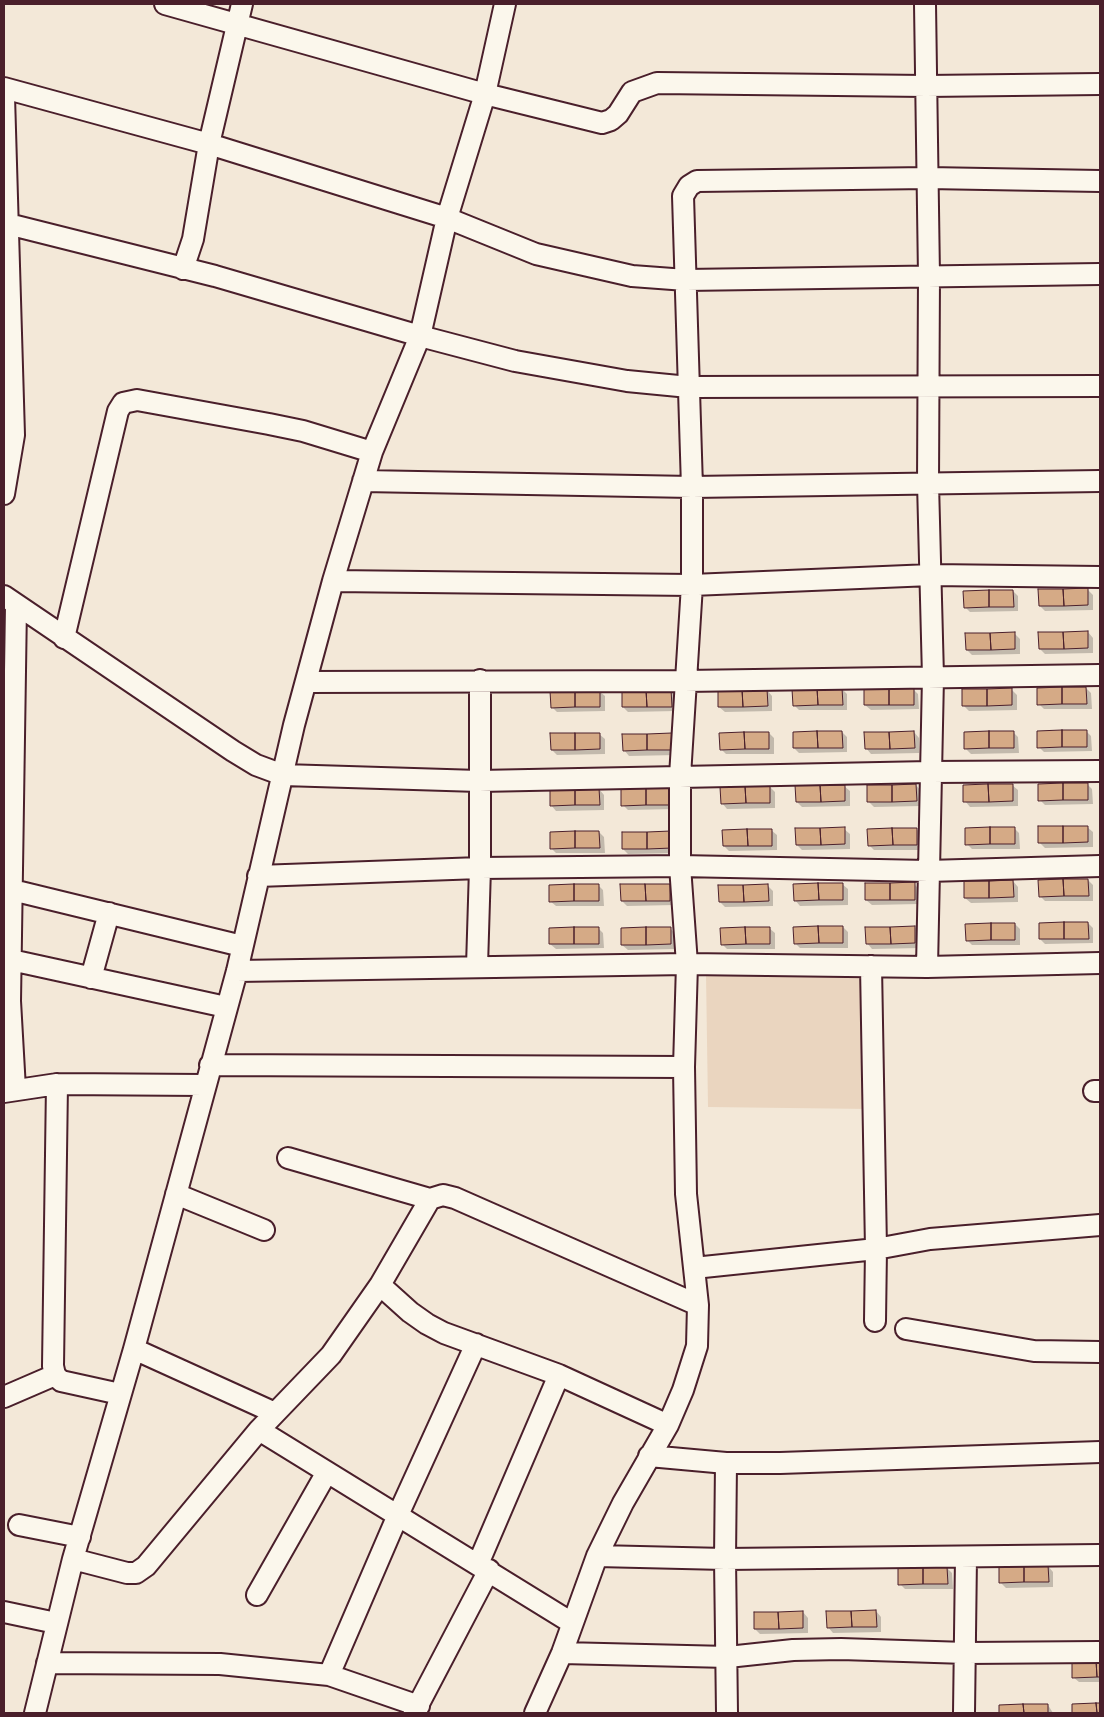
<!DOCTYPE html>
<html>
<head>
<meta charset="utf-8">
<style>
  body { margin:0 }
  #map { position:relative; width:1104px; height:1717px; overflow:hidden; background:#f3e8d8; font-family:Mynerve,sans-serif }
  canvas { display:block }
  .frame { position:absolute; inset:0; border:5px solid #4a1f2b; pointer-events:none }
</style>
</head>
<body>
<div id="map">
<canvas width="1104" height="1717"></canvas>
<div class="frame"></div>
</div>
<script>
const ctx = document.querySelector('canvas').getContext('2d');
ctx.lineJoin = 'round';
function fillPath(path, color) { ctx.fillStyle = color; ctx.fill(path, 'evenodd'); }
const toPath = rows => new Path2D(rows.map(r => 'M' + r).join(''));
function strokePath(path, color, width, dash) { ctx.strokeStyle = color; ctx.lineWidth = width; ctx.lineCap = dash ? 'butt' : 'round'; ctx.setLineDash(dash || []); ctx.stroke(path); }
fillPath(toPath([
  [706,974,868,974,870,1109,708,1107]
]), '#ead5bf');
fillPath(toPath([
  [1088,590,1093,595,1093,610,1045,611,1040,606],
  [1013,591,1018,596,1018,611,970,612,965,607],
  [1088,632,1093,638,1093,653,1045,654,1040,649],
  [1015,634,1020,639,1020,654,972,655,967,650],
  [1086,688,1091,693,1092,709,1044,709,1039,704],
  [842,689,847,694,847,710,799,710,794,705],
  [913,689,918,694,919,709,871,710,865,705],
  [1011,689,1017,695,1017,710,969,711,964,706],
  [767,690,772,696,772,711,725,712,719,707],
  [599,691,605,696,605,711,557,712,552,707],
  [671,691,676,696,676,711,628,712,623,707],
  [1086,731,1091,736,1092,751,1044,752,1039,747],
  [842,732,847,737,847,752,799,753,794,748],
  [914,732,919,738,919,753,871,754,866,748],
  [1013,732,1018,737,1019,753,971,754,965,748],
  [769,733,774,738,774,754,726,754,721,749],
  [599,734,605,739,605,754,557,755,552,750],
  [671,734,677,740,677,755,629,756,624,750],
  [1087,784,1092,789,1093,804,1045,805,1040,800],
  [916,785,921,791,921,806,874,807,868,801],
  [1012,785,1018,790,1018,806,970,807,965,801],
  [844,786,850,791,850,806,802,807,797,802],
  [770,787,775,792,775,808,727,809,722,803],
  [599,789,604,795,604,810,556,811,551,805],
  [670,789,676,809,628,810,623,805],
  [1087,827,1093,832,1093,847,1045,848,1040,843],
  [1014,828,1019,833,1020,849,972,849,967,844],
  [844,829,850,834,850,849,802,850,797,845],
  [916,829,922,834,922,850,874,850,869,845],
  [771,830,777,835,777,850,729,851,724,846],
  [599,832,604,837,605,853,556,853,551,848],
  [671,833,677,853,628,854,623,849],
  [1088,880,1093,885,1093,901,1045,901,1040,896],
  [1013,881,1018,887,1018,902,971,903,965,898],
  [842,884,848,889,848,905,800,906,795,900],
  [914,884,919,889,919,904,872,905,866,900],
  [598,885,603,890,604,906,556,906,550,901],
  [669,885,675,890,675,905,627,906,622,901],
  [768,886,773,891,773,906,725,907,720,902],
  [1088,923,1093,928,1093,943,1045,944,1040,939],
  [1015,924,1020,929,1020,945,972,945,967,940],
  [843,927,848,932,848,948,800,948,795,943],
  [915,927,920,933,920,948,872,949,867,943],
  [598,928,603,933,604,948,556,949,550,944],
  [670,928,675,934,676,949,628,950,622,945],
  [769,928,775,933,775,949,727,949,722,944],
  [1048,1566,1053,1572,1053,1587,1006,1588,1000,1582],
  [947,1568,952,1573,953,1589,905,1589,900,1584],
  [876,1611,881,1617,881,1632,833,1633,828,1627],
  [803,1612,808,1618,808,1633,760,1634,755,1629],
  [1100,1661,1100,1682,1079,1682,1073,1677],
  [1048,1705,1053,1713,1000,1713,1000,1706]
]), '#0003');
const building = toPath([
  [1088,588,1088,605,1064,606,1063,589,1088,588],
  [1038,589,1063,589,1064,606,1039,606,1038,589],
  [989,590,1013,590,1014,607,989,607,989,590],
  [989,590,989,607,964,608,963,591,989,590],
  [1088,631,1088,648,1064,649,1063,632,1088,631],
  [1015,632,1015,649,991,650,990,633,1015,632],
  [1038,632,1063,632,1064,649,1039,649,1038,632],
  [965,633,990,633,991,650,966,650,965,633],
  [914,687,914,705,889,705,889,688,914,687],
  [1062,687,1062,704,1037,705,1037,688,1062,687],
  [1062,687,1086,687,1087,704,1062,704,1062,687],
  [817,688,818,705,793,706,792,689,817,688],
  [817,688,842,688,843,705,818,705,817,688],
  [864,688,889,688,889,705,864,705,864,688],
  [1012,688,1012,705,987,706,987,689,1012,688],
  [671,689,672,707,647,707,646,690,671,689],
  [742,689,767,689,768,706,743,707,742,689],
  [742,689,743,707,718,707,718,690,742,689],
  [962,689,987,689,987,706,962,706,962,689],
  [575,690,575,707,551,708,550,691,575,690],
  [575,690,600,690,600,707,575,707,575,690],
  [622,690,646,690,647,707,622,707,622,690],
  [1062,730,1087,730,1087,747,1062,747,1062,730],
  [1062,730,1062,747,1037,748,1037,731,1062,730],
  [817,731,842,731,843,748,818,748,817,731],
  [817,731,818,748,793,748,793,732,817,731],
  [914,731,915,748,890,749,889,732,914,731],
  [989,731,1014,731,1014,748,989,748,989,731],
  [989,731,989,748,964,749,964,732,989,731],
  [744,732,769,732,769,749,745,749,744,732],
  [744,732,745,749,720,750,719,733,744,732],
  [864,732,889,732,890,749,865,749,864,732],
  [550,733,575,733,575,750,551,750,550,733],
  [575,733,600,733,600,749,575,750,575,733],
  [672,733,672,750,647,750,647,734,672,733],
  [622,734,647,734,647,750,623,751,622,734],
  [1063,783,1063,800,1038,801,1038,784,1063,783],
  [1063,783,1088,783,1088,800,1063,800,1063,783],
  [916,784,917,801,892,802,892,785,916,784],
  [988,784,1013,784,1013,801,989,802,988,784],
  [988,784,989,802,963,802,963,785,988,784],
  [795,785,820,785,821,802,796,802,795,785],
  [820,785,845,785,845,801,821,802,820,785],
  [867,785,892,785,892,802,867,802,867,785],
  [745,786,770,786,770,803,746,803,745,786],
  [745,786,746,803,721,804,720,787,745,786],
  [599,788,600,805,575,805,575,789,599,788],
  [646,788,671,788,671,805,646,805,646,788],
  [646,788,646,805,621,806,621,789,646,788],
  [550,789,575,789,575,805,550,806,550,789],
  [1038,826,1063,826,1063,843,1038,843,1038,826],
  [1063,826,1088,826,1088,842,1063,843,1063,826],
  [845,827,845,844,821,845,820,828,845,827],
  [990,827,1015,827,1015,844,990,844,990,827],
  [990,827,990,844,965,845,965,828,990,827],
  [795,828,820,828,821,845,796,845,795,828],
  [892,828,893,845,868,846,867,829,892,828],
  [892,828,917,828,917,845,893,845,892,828],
  [747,829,772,829,772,846,748,846,747,829],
  [747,829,748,846,723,846,722,830,747,829],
  [575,831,599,831,600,848,575,848,575,831],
  [575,831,575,848,550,849,550,832,575,831],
  [671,831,672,848,647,849,647,832,671,831],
  [622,832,647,832,647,849,622,849,622,832],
  [1063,879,1064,896,1039,897,1038,880,1063,879],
  [1063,879,1088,879,1089,896,1064,896,1063,879],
  [1013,880,1014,897,989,898,989,881,1013,880],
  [964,881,989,881,989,898,964,898,964,881],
  [915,882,915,900,890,900,890,883,915,882],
  [818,883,819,900,794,901,793,884,818,883],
  [818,883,843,883,843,900,819,900,818,883],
  [865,883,890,883,890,900,865,900,865,883],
  [574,884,574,901,549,902,549,885,574,884],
  [574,884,599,884,599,901,574,901,574,884],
  [620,884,645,884,646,901,621,901,620,884],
  [645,884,670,884,670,901,646,901,645,884],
  [768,884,769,901,744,902,743,885,768,884],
  [718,885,743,885,744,902,719,902,718,885],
  [1064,922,1088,922,1089,939,1064,939,1064,922],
  [1064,922,1064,939,1039,939,1039,923,1064,922],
  [991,923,1015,923,1015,940,991,940,991,923],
  [991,923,991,940,966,941,965,924,991,923],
  [818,926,843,926,843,943,819,943,818,926],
  [818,926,819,943,794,944,793,927,818,926],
  [915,926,915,943,891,944,890,927,915,926],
  [574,927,599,927,599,944,574,944,574,927],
  [574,927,574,944,549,944,549,928,574,927],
  [646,927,646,945,621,945,621,928,646,927],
  [646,927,671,927,671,944,646,945,646,927],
  [745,927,770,927,770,944,746,944,745,927],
  [745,927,746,944,721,945,720,928,745,927],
  [865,927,890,927,891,944,866,944,865,927],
  [1024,1565,1024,1582,999,1583,999,1566,1024,1565],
  [1024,1565,1048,1565,1049,1582,1024,1582,1024,1565],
  [923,1567,947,1567,948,1584,923,1584,923,1567],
  [923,1567,923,1584,898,1585,898,1568,923,1567],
  [876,1610,877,1627,852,1627,851,1611,876,1610],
  [803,1611,803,1628,779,1629,778,1612,803,1611],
  [826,1611,851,1611,852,1627,827,1628,826,1611],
  [754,1612,778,1612,779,1629,754,1629,754,1612],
  [1096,1660,1100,1660,1100,1677,1097,1677,1096,1660],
  [1096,1660,1097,1677,1072,1678,1072,1661,1096,1660],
  [1096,1703,1097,1713,1072,1713,1072,1704,1096,1703],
  [1096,1703,1100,1703,1100,1713,1097,1713,1096,1703],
  [1023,1704,1024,1713,999,1713,999,1705,1023,1704],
  [1023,1704,1048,1704,1048,1713,1024,1713,1023,1704]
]);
fillPath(building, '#d5aa86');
strokePath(building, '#4a1f2b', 1);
const minor = toPath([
  [165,4,485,94,602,123,611,120,618,114,632,92,657,83,926,86,1100,84],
  [925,4,929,276,928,483,933,677,927,967],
  [4,88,209,144,447,218,536,254,632,276,686,280,1100,274],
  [4,96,14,435,4,494],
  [1100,181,928,178,697,181,689,186,683,196,692,487,692,585,680,776,680,866,687,964,684,1067,686,1194,694,1268,876,1249,930,1239,1100,1225],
  [4,223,215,276,420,336,515,361,627,381,689,387,1100,386],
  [183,269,193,239,209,144,242,4],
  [363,481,692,487,1100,481],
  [333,581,692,585,931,575,1100,577],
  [4,596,233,751,256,765,283,775,479,781,930,772,1100,771],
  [64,638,118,411,123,403,137,400,269,424,303,431,372,452],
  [306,682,685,681,1100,675],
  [258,876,480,868,680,866,928,871,1100,866],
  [4,888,242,946],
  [11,960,226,1007],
  [477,966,480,868,480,680],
  [871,966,876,1249,875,1321],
  [237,971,687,964,927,967,1100,963],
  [91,978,109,913],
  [210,1065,684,1067],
  [57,1084,53,1366,55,1375,61,1381,120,1394],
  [15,1089,10,1001,16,605],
  [1094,1091,1100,1091],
  [4,1092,57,1084,204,1085],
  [288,1158,430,1199],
  [176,1194,264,1230],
  [380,1285,410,1312,427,1324,444,1333,559,1375,668,1425],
  [906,1329,1034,1351,1100,1352],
  [134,1349,275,1413],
  [4,1397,55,1375],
  [649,1456,726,1463,780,1463,1100,1452],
  [726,1463,725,1559,727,1713],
  [19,1525,80,1537],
  [597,1556,725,1559,1100,1555],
  [73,1559,127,1573,136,1573,146,1566,259,1430],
  [478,1564,559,1375],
  [257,1595,327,1472],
  [4,1612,56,1623],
  [572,1623,259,1430,331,1355,380,1285,430,1199,443,1195,455,1198,698,1305],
  [562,1653,728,1657,793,1650,841,1649,966,1653,1100,1652],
  [47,1663,220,1664,329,1675,419,1706],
  [329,1675,398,1515,476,1344],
  [35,1713,73,1559,134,1349,237,971,294,725,333,581,372,452,420,336,447,218,485,94,505,4],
  [414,1713,489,1570],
  [535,1713,562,1653,597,1556,623,1503,668,1425,683,1390,697,1346,698,1305,694,1268],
  [964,1713,966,1557]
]);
strokePath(minor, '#4a1f2b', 24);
strokePath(minor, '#fbf7ec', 20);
</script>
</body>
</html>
